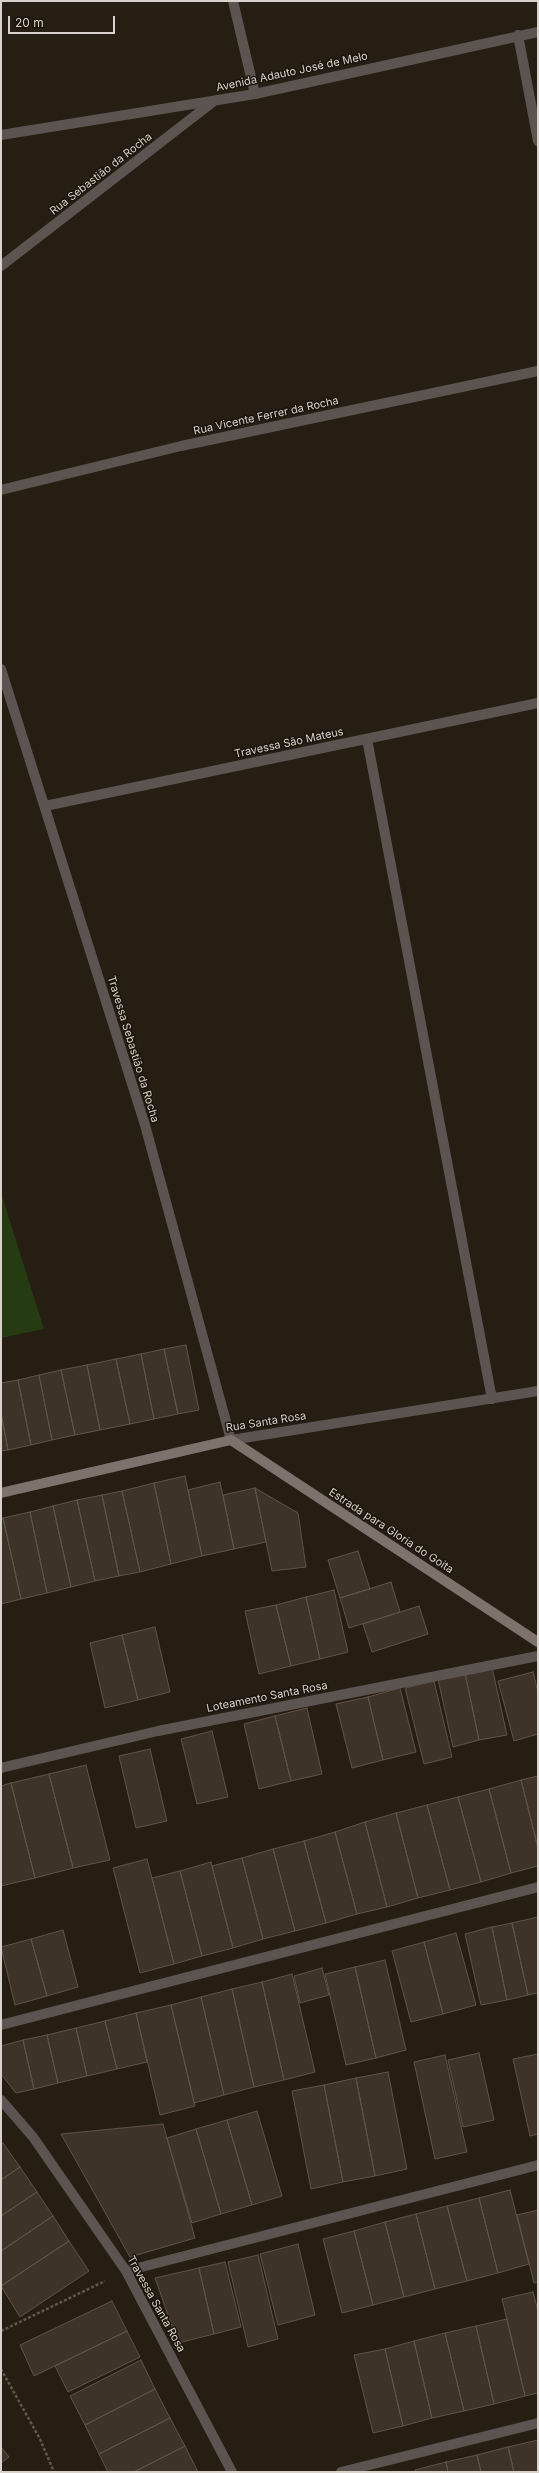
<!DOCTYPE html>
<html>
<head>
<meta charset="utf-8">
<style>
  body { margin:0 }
  #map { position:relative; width:539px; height:2473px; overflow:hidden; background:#261d13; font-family:Inter,sans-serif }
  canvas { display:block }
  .frame { position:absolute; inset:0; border:2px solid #d8d2cb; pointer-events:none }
  .scale { position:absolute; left:8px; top:16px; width:107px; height:18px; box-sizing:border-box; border:2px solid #d8d2cb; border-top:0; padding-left:5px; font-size:12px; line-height:14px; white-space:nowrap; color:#d8d2cb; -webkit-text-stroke:3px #1c140a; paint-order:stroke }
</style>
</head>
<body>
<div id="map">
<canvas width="539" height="2473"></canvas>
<div class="frame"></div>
<div class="scale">20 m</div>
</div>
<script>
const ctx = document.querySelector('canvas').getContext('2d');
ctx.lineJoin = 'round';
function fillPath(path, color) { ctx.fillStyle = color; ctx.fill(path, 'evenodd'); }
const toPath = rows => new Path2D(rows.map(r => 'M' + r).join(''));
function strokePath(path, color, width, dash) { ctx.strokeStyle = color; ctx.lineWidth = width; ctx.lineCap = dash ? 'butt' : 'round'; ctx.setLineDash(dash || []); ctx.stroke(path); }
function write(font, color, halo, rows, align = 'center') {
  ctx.font = font + ' Inter,sans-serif'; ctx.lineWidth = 3; ctx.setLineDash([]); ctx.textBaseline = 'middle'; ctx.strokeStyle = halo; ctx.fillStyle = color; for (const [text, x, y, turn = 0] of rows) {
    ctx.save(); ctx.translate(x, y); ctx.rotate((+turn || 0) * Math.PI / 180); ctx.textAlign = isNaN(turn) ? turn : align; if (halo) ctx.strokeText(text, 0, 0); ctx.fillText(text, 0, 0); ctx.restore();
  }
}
fillPath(toPath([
  [1,1193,44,1329,1,1338]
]), '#253c13');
const building = toPath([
  [186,1345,199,1410,178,1414,164,1349,186,1345],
  [164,1349,178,1414,154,1419,141,1354,164,1349],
  [141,1354,154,1419,130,1424,116,1359,141,1354],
  [116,1359,130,1424,100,1430,87,1365,116,1359],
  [87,1365,100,1430,75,1435,61,1370,87,1365],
  [61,1370,75,1435,52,1440,39,1375,61,1370],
  [39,1375,52,1440,31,1445,18,1380,39,1375],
  [18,1380,31,1445,8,1450,1,1413,1,1383,18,1380],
  [1,1413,8,1450,1,1451,1,1413],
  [185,1476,202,1556,171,1564,154,1483,185,1476],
  [220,1482,234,1549,202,1556,188,1490,220,1482],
  [154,1483,171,1564,140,1572,122,1491,154,1483],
  [255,1488,298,1513,306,1567,272,1571,255,1488],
  [255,1488,266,1542,234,1549,223,1495,255,1488],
  [122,1491,140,1572,119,1576,102,1495,122,1491],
  [102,1495,119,1576,95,1581,77,1500,102,1495],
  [77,1500,95,1581,71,1587,53,1506,77,1500],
  [53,1506,71,1587,47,1593,30,1512,53,1506],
  [30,1512,47,1593,21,1599,3,1518,30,1512],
  [1,1518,3,1518,21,1599,1,1604,1,1518],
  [358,1551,370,1589,340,1598,328,1560,358,1551],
  [391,1582,400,1612,349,1628,340,1598,391,1582],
  [334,1590,348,1652,320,1659,306,1597,334,1590],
  [306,1597,320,1659,291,1666,276,1605,306,1597],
  [276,1605,291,1666,259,1674,245,1611,276,1605],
  [419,1606,428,1634,372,1652,363,1624,419,1606],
  [155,1627,170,1692,138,1700,122,1635,155,1627],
  [122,1635,138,1700,105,1708,90,1643,122,1635],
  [492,1667,507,1735,479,1740,465,1673,492,1667],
  [533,1672,538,1692,538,1734,514,1741,498,1681,533,1672],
  [465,1673,479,1740,453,1747,438,1679,465,1673],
  [434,1681,452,1757,424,1764,405,1688,434,1681],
  [400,1688,416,1752,383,1760,368,1697,400,1688],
  [368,1697,383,1760,352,1768,336,1704,368,1697],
  [307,1708,322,1774,291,1781,275,1716,307,1708],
  [275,1716,291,1781,259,1789,244,1724,275,1716],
  [212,1731,228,1797,197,1804,181,1739,212,1731],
  [150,1749,167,1821,136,1828,119,1756,150,1749],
  [86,1765,110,1860,73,1868,49,1774,86,1765],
  [49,1774,73,1868,35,1878,11,1783,49,1774],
  [538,1776,538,1848,521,1780,538,1776],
  [521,1780,538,1848,538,1866,511,1873,489,1789,521,1780],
  [11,1783,35,1878,1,1886,1,1786,11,1783],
  [489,1789,511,1873,481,1882,458,1797,489,1789],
  [458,1797,481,1882,450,1890,427,1805,458,1797],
  [427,1805,450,1890,418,1898,396,1813,427,1805],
  [396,1813,418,1898,387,1907,365,1822,396,1813],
  [365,1822,387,1907,357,1914,335,1832,365,1822],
  [335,1832,357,1914,326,1923,304,1841,335,1832],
  [304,1841,326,1923,295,1931,273,1849,304,1841],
  [273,1849,295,1931,263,1939,242,1858,273,1849],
  [242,1858,263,1939,233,1948,212,1866,242,1858],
  [147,1859,174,1964,140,1973,113,1868,147,1859],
  [211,1862,233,1948,202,1956,180,1871,211,1862],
  [180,1871,202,1956,174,1964,152,1878,180,1871],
  [538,1917,538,1993,528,1995,512,1923,538,1917],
  [512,1923,528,1995,507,2000,492,1927,512,1923],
  [492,1927,507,2000,481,2005,465,1934,492,1927],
  [63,1930,78,1987,47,1996,31,1939,63,1930],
  [456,1933,476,2005,443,2014,424,1942,456,1933],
  [31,1939,47,1996,15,2005,1,1947,31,1939],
  [424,1942,443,2014,411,2022,392,1951,424,1942],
  [385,1960,406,2050,376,2058,355,1967,385,1960],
  [355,1967,376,2058,346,2065,325,1974,355,1967],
  [322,1968,329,1995,300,2003,294,1976,322,1968],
  [292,1974,315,2072,284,2080,262,1982,292,1974],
  [262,1982,284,2080,254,2087,232,1989,262,1982],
  [232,1989,254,2087,224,2095,201,1997,232,1989],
  [201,1997,224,2095,194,2103,171,2005,201,1997],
  [171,2005,195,2106,160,2115,136,2013,171,2005],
  [136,2013,147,2062,117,2069,105,2021,136,2013],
  [105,2021,117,2069,87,2076,76,2028,105,2021],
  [76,2028,87,2076,58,2083,47,2035,76,2028],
  [47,2035,58,2083,34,2089,23,2040,47,2035],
  [23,2040,34,2089,16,2093,1,2074,1,2046,23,2040],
  [479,2053,494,2120,463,2127,448,2060,479,2053],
  [538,2054,538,2134,530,2136,513,2059,538,2054],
  [445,2055,467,2152,435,2159,414,2062,445,2055],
  [388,2072,407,2169,375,2176,356,2078,388,2072],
  [356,2078,375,2176,343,2182,324,2085,356,2078],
  [324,2085,343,2182,311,2189,292,2091,324,2085],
  [257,2111,282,2196,252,2205,227,2120,257,2111],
  [227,2120,252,2205,221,2214,196,2129,227,2120],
  [163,2124,195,2238,130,2257,61,2134,163,2124],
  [196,2129,221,2214,192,2223,167,2138,196,2129],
  [3,2143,20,2167,1,2180,1,2145,3,2143],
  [20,2167,37,2192,1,2216,1,2180,20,2167],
  [510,2190,529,2264,498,2273,479,2198,510,2190],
  [37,2192,53,2216,1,2251,1,2216,37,2192],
  [479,2198,498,2273,467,2281,447,2206,479,2198],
  [447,2206,467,2281,435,2289,416,2214,447,2206],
  [538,2210,538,2282,534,2283,517,2215,538,2210],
  [416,2214,435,2289,404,2297,385,2222,416,2214],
  [53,2216,69,2241,1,2286,1,2251,53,2216],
  [385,2222,404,2297,373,2305,354,2231,385,2222],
  [354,2231,373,2305,342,2313,323,2239,354,2231],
  [69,2241,89,2271,20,2317,1,2286,69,2241],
  [298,2244,315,2315,278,2325,260,2254,298,2244],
  [258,2255,278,2339,248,2347,228,2262,258,2255],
  [225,2262,241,2327,214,2334,199,2268,225,2262],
  [199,2268,214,2334,178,2343,155,2278,199,2268],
  [533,2292,538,2311,538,2393,525,2396,502,2299,533,2292],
  [112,2301,127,2331,34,2376,20,2345,112,2301],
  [507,2319,525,2396,494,2404,476,2326,507,2319],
  [476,2326,494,2404,464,2411,445,2333,476,2326],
  [127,2331,140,2357,68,2392,55,2366,127,2331],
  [445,2333,464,2411,432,2418,414,2341,445,2333],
  [414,2341,432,2418,403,2426,385,2349,414,2341],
  [385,2349,403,2426,373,2433,354,2355,385,2349],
  [141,2360,155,2389,85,2425,70,2396,141,2360],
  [155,2389,170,2418,99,2454,85,2425,155,2389],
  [170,2418,185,2446,134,2472,108,2472,99,2454,170,2418],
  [538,2440,538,2472,514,2472,508,2447,538,2440],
  [185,2446,198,2472,134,2472,185,2446],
  [1,2447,9,2457,1,2463,1,2447],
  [508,2447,514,2472,481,2472,477,2455,508,2447],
  [477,2455,481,2472,448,2472,446,2462,477,2455],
  [446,2462,448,2472,415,2472,415,2470,446,2462]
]);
fillPath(building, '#3e3329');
strokePath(building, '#605449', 1);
strokePath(toPath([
  [1,2331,105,2281],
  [1,2369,40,2439,54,2472]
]), '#60584f', 2.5, [3, 2]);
strokePath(toPath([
  [233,1,255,94],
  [518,35,538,141],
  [1,135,255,94,538,32],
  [1,266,214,101],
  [367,739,492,1399],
  [45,806,538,703],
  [231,1440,538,1391],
  [1,1768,158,1731,538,1656],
  [1,2025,538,1887],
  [1,2100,33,2137,126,2271,232,2472],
  [126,2271,538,2165],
  [341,2472,538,2423]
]), '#5b5451', 10);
strokePath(toPath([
  [1,490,181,446,538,371],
  [1,669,145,1125,231,1440]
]), '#5b5451', 10);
strokePath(toPath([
  [1,1493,231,1440,538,1642]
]), '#7d726c', 10);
write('11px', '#d8d2cb', '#1c140a', [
  ["Avenida Adauto José de Melo",292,72,-12],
  ["Rua Sebastião da Rocha",101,174,-38],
  ["Rua Vicente Ferrer da Rocha",266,416,-12],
  ["Travessa São Mateus",289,743,-12],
  ["Travessa Sebastião da Rocha",133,1049,73],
  ["Rua Santa Rosa",266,1422,-9],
  ["Estrada para Gloria do Goita",391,1531,33],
  ["Loteamento Santa Rosa",267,1697,-11],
  ["Travessa Santa Rosa",156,2304,61]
]);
</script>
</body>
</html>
